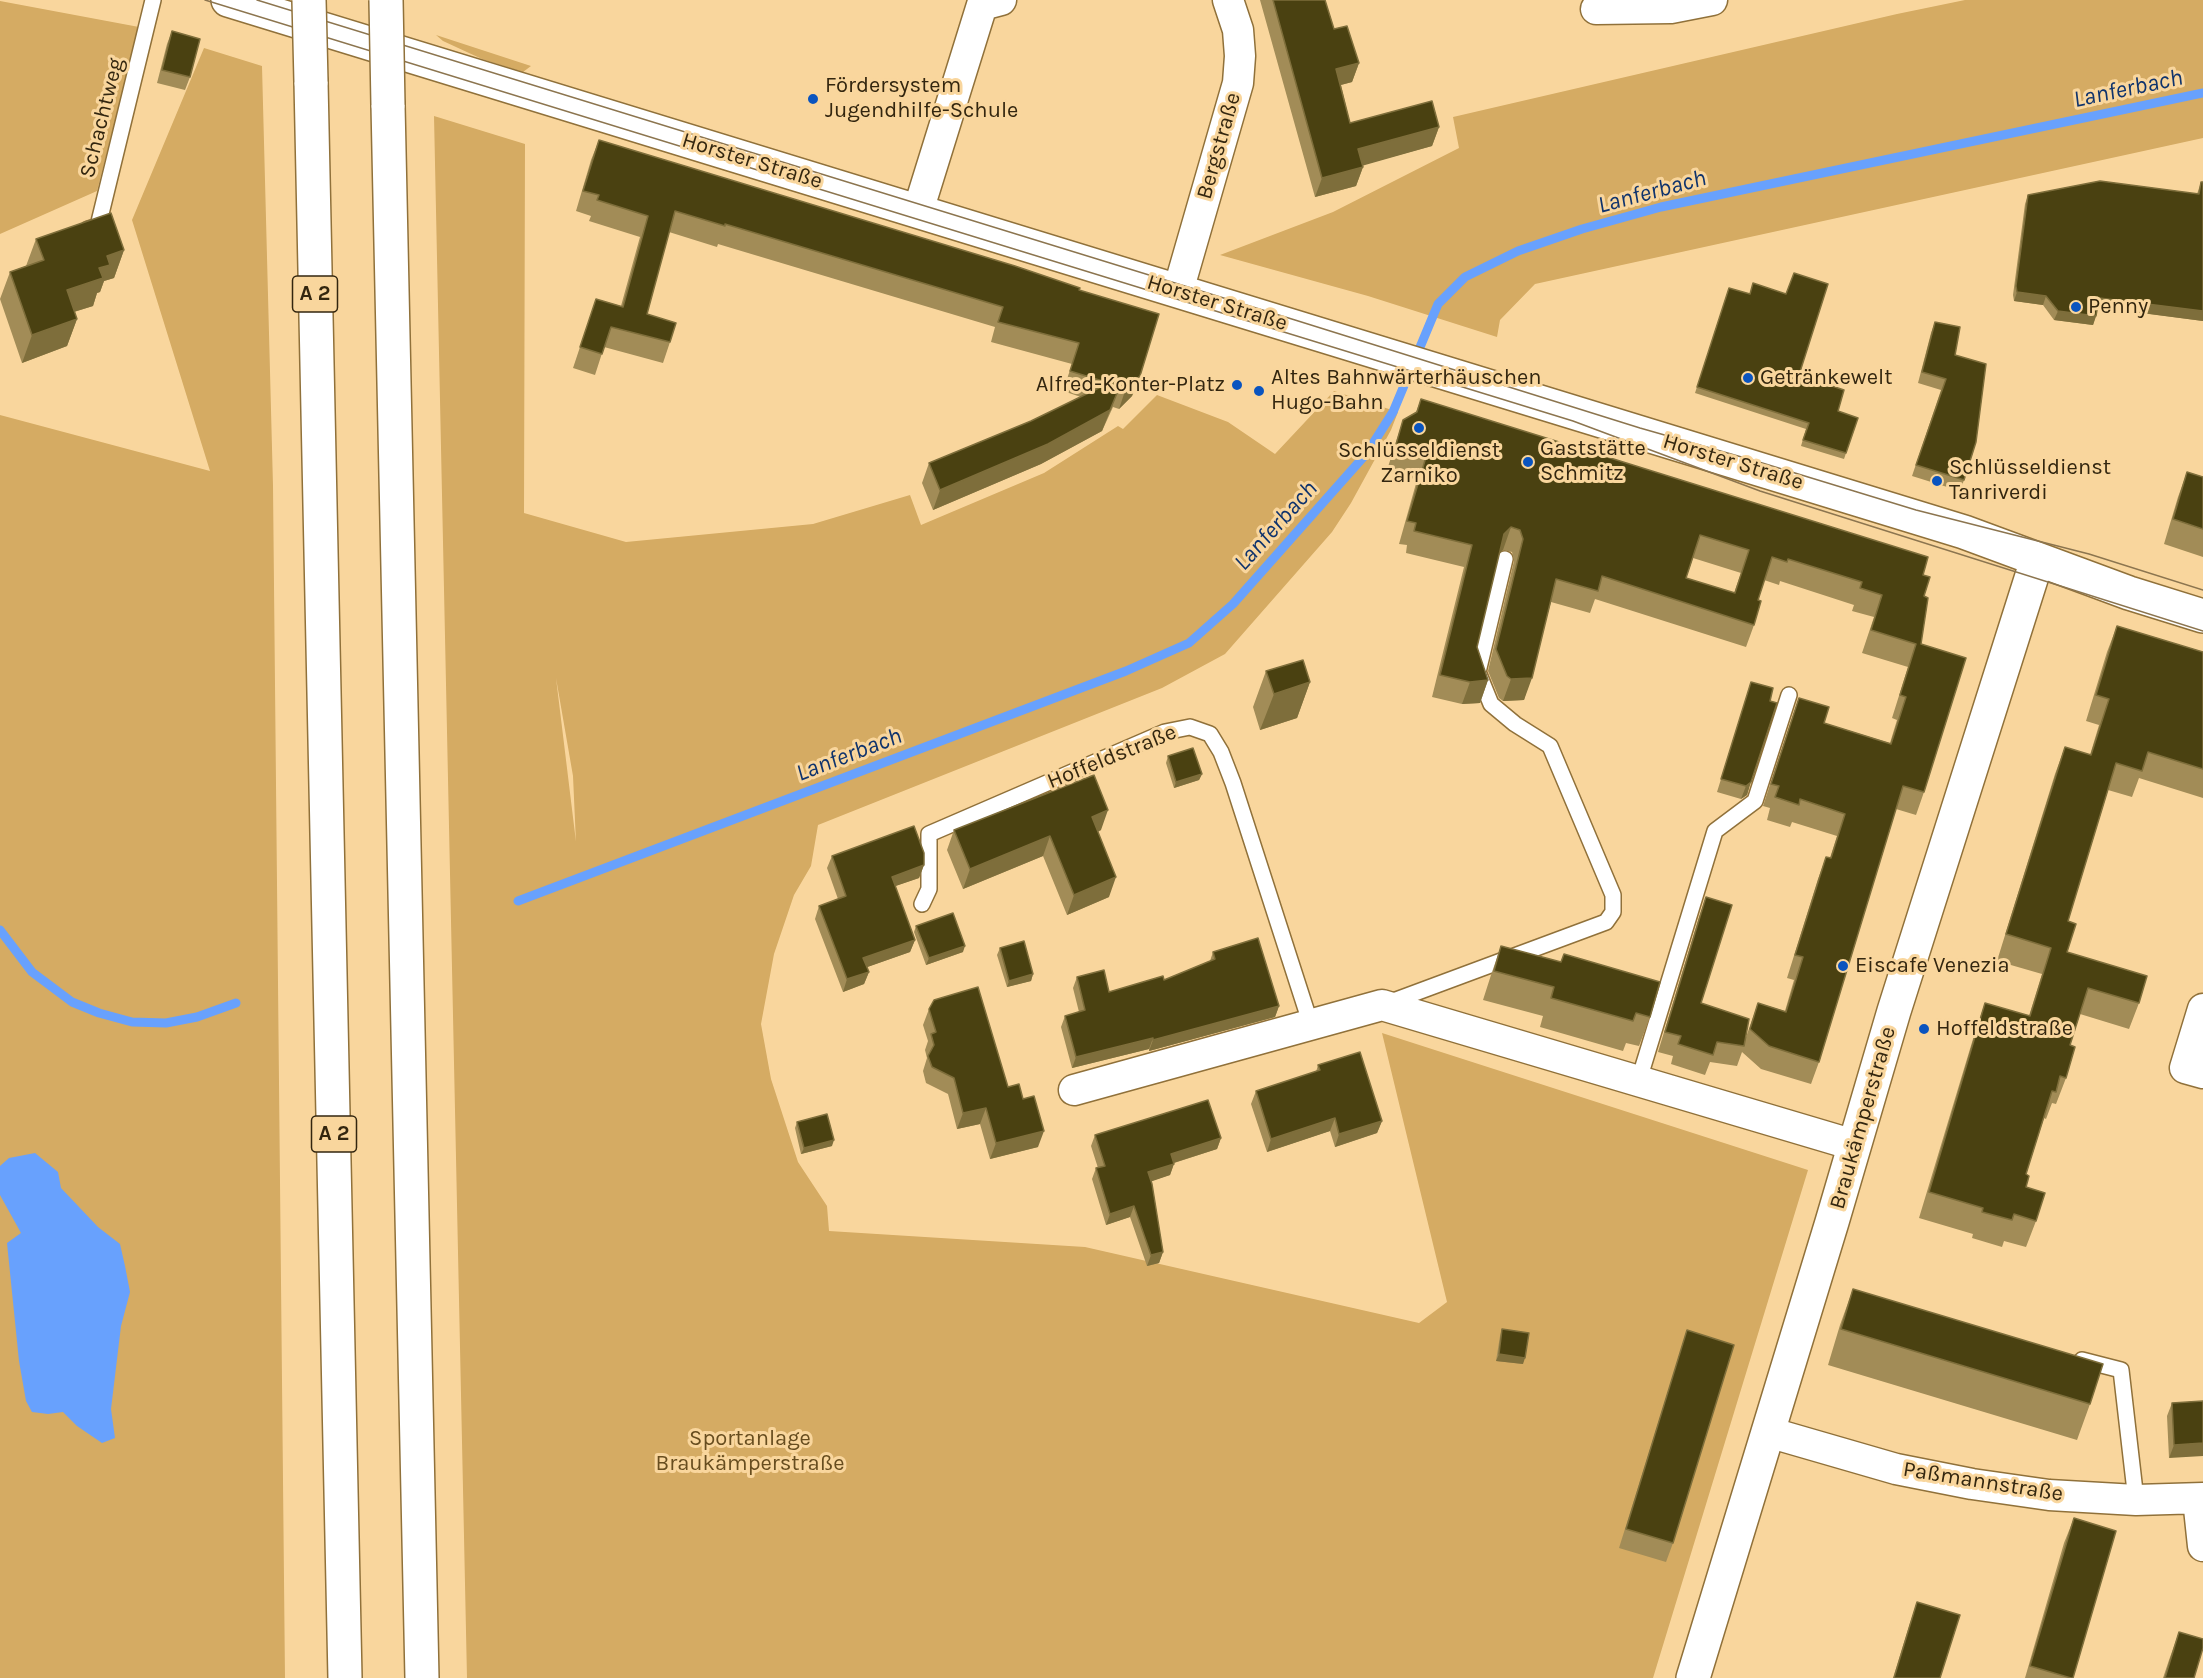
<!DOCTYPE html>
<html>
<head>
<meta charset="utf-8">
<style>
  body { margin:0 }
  canvas { display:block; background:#f9d69d }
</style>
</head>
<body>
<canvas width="2203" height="1678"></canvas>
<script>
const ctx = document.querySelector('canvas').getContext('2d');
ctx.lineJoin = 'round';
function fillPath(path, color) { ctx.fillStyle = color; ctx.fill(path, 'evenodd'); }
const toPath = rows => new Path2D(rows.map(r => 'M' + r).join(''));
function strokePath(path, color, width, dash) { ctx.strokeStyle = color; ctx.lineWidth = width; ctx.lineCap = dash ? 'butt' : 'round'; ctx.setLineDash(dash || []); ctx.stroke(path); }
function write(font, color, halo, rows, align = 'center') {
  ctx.font = font + ' Karla,sans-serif'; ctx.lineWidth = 6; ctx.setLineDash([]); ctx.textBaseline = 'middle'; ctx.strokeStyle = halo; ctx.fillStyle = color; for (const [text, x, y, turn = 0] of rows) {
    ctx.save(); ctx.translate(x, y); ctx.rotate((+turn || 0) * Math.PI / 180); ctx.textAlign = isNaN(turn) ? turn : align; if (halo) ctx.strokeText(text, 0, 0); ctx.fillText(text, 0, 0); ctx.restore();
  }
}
fillPath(toPath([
  [1965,0,2203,0,2203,138,1535,284,1500,320,1497,337,1368,296,1220,255,1333,212,1459,148,1453,117,1897,14],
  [0,1,139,27,97,191,0,234],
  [436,35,531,66,523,72,482,59,443,41],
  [204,48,262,66,273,486,285,1678,0,1678,0,415,210,471,132,220],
  [434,116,525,144,524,513,626,542,813,524,910,495,921,525,1044,473,1118,426,1123,429,1157,395,1228,422,1275,454,1334,391,1398,412,1391,430,1351,503,1332,532,1225,654,1162,688,818,825,811,866,794,895,774,954,761,1024,771,1079,798,1162,827,1206,829,1231,1085,1247,1419,1323,1447,1302,1382,1033,1808,1170,1653,1678,467,1678],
  [556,678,573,776,576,843,576,842]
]), '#d5ab63');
fillPath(toPath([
  [35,1153,58,1172,61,1188,98,1227,120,1244,125,1266,130,1292,121,1326,111,1409,115,1438,102,1443,77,1426,63,1412,48,1414,32,1412,26,1401,19,1361,7,1243,21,1233,0,1195,0,1166,9,1158]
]), '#68a1fd');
strokePath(toPath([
  [518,901,1126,671,1189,643,1233,604,1367,453,1393,412,1438,304,1465,277,1518,251,1582,229,1661,207,2203,93],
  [0,930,32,972,72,1002,99,1013,132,1022,166,1023,197,1017,236,1003]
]), '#68a1fd', 9);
const lane = toPath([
  [88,229,98,226,153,0],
  [922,904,929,889,929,834,1165,732,1190,727,1210,734,1221,752,1233,783,1311,1025],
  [1388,1003,1606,922,1613,912,1613,895,1550,746,1515,724,1491,704,1478,672,1505,559],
  [1638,1083,1715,831,1755,801,1789,695],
  [2082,1360,2121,1370,2136,1500]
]);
const street = toPath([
  [1596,9,1671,8,1712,0],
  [918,211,982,5,1001,0],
  [1178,291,1238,83,1240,56,1238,30,1228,0],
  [2203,1009,2185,1068,2203,1073],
  [1074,1090,1382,1005,1854,1145],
  [1768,1432,1896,1469,1972,1484,2049,1495,2136,1500,2203,1498],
  [2198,1499,2203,1546]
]);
const secondary = toPath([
  [228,0,1964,532,2129,593,2203,616],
  [1693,1678,1832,1222,1894,1011,2037,560]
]);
const highway = toPath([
  [311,82,345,1678],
  [388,105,422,1678]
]);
strokePath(lane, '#90713a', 18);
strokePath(street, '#90713a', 33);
strokePath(secondary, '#90713a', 36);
strokePath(highway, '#90713a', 36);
strokePath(lane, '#fff', 15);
strokePath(street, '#fff', 30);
strokePath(secondary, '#fff', 33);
strokePath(highway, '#fff', 33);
strokePath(toPath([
  [205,0,1573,421,1760,491,2203,631],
  [257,0,1295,320,1640,428,1759,462,1916,510,2089,554,2203,590]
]), '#8c754f', 1.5);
const highwayBridge = toPath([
  [309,0,311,82],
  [386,0,388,105]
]);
strokePath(highwayBridge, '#90713a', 36, []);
strokePath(highwayBridge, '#fff', 33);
fillPath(toPath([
  [1260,0,1325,0,1334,29,1359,63,1352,82,1341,85,1350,123,1439,127,1432,146,1362,165,1363,167,1356,186,1315,197],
  [172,31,190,77,185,90,157,83,167,44],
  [599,140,1079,290,1140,376,1132,396,1119,409,1113,407,1102,431,1041,464,933,510,922,483,929,463,1031,421,1081,397,1063,391,1072,364,991,342,995,327,718,244,717,247,669,232,647,314,670,342,663,363,604,347,595,375,573,368,596,299,621,306,640,237,589,221,591,216,576,211,591,160],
  [2201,182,2203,321,2097,307,2096,316,2093,325,2054,320,2043,305,2014,301,2013,295,2025,204,2028,195,2197,194],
  [36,239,124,250,114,278,104,281,100,292,97,293,93,306,74,312,77,319,67,346,22,363,0,299,10,272,26,266],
  [1729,288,1749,294,1799,375,1838,411,1858,418,1844,459,1801,446,1806,429,1695,393],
  [1935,322,1955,355,1964,480,1960,491,1912,476,1941,390,1918,383,1931,333],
  [1421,399,1923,575,1924,596,1921,644,1924,792,1916,815,1896,809,1819,1062,1811,1084,1761,1069,1742,1052,1737,1066,1710,1062,1705,1075,1671,1064,1673,1056,1658,1052,1699,917,1706,897,1701,1003,1745,1040,1758,1003,1785,1011,1794,980,1787,978,1818,879,1826,857,1830,858,1837,836,1792,822,1790,827,1767,820,1770,808,1763,806,1791,721,1799,698,1824,723,1890,743,1897,720,1892,718,1908,667,1862,653,1874,617,1852,611,1854,605,1780,581,1779,585,1764,580,1758,600,1754,625,1746,647,1595,599,1590,613,1551,602,1524,700,1503,701,1499,698,1488,671,1514,561,1512,552,1503,550,1499,553,1477,647,1488,680,1480,703,1462,704,1432,697,1464,567,1406,553,1407,545,1399,544,1417,480,1387,470,1403,420,1416,412],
  [1693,558,1741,573,1734,593,1686,578],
  [2187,472,2203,477,2203,557,2164,544,2178,497],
  [2117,626,2203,652,2203,798,2139,778,2132,797,2108,790,2068,921,2067,952,2139,1003,2129,1029,2080,1014,2070,1045,2066,1078,2056,1104,2052,1103,2046,1119,2044,1118,2026,1174,2026,1187,2036,1221,2026,1247,2004,1241,2002,1247,1972,1238,1973,1234,1919,1218,1976,1029,1985,1003,2029,1016,2042,974,1997,961,2055,774,2065,747,2090,755,2099,725,2086,721,2107,652],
  [1266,671,1310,682,1297,718,1260,730,1253,707],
  [1751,682,1770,701,1747,795,1741,799,1717,792],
  [1168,756,1202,774,1199,780,1174,788,1166,763],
  [954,830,1101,830,1098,832,1109,897,1067,915,1043,856,963,889,947,850],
  [832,856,924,865,919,878,895,886,915,940,910,952,867,967,869,972,864,984,843,992,815,919,819,906,838,899,827,868],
  [916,926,963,952,926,965,914,932],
  [1501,946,1561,962,1564,954,1650,1017,1639,1046,1626,1043,1623,1051,1540,1027,1543,1016,1483,1000,1491,975],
  [1000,948,1033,974,1031,981,1007,987,997,955],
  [1213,952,1279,1006,1275,1017,1149,1051,1149,1049,1072,1068,1061,1027,1065,1016,1079,1012,1073,988,1077,977,1109,992,1164,980,1210,961],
  [929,1009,1008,1087,1023,1099,1038,1147,990,1159,980,1124,957,1129,948,1094,926,1083,923,1071,927,1058,925,1050,928,1041,923,1025],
  [1318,1065,1382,1121,1377,1133,1335,1147,1330,1131,1267,1152,1251,1104,1256,1091,1316,1072],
  [797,1122,832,1146,801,1154,795,1128],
  [1095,1135,1221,1138,1217,1149,1174,1163,1170,1175,1151,1181,1163,1252,1159,1263,1147,1266,1130,1217,1106,1225,1092,1179,1096,1168,1098,1168,1091,1146],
  [1853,1289,2090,1404,2077,1440,1828,1365,1840,1325],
  [1502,1329,1523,1364,1496,1361,1500,1336],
  [1687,1330,1673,1543,1666,1562,1619,1548,1681,1350],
  [2203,1401,2169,1458,2167,1416,2172,1403],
  [2074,1518,2073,1678,2025,1678,2064,1543],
  [1917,1602,1940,1678,1893,1678,1910,1623],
  [2179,1632,2194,1678,2163,1678,2169,1660]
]), '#a28c57');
fillPath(toPath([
  [1359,63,1352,82,1329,88,1336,69],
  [1439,127,1432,146,1351,169,1358,149],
  [1363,167,1356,186,1315,197,1322,178],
  [124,250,114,278,104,281,100,292,97,293,93,306,57,317,67,290,107,256],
  [2017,292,2046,296,2043,305,2014,301],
  [2099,298,2203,311,2203,321,2095,307],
  [2058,311,2096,316,2093,325,2054,320],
  [77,319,67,346,22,363,32,335],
  [1140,376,1132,396,1119,409,1126,388],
  [1120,386,1102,431,1041,464,933,510,940,490],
  [1511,527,1503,550,1496,557,1504,534],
  [1532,678,1524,700,1503,701,1511,679],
  [1488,680,1480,703,1462,704,1470,682],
  [1310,682,1297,718,1260,730,1274,694],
  [1202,774,1199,780,1174,788,1176,782],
  [1751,782,1747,795,1741,799,1746,786],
  [1108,810,1101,830,1085,837,1092,817],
  [1050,836,1043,856,963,889,970,869],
  [924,865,919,878,887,889,892,877],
  [1116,877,1109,897,1067,915,1074,895],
  [915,940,910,952,859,970,863,958],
  [965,946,963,952,926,965,929,958],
  [869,972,864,984,843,992,847,979],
  [1033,974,1031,981,1007,987,1009,981],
  [1279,1006,1275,1017,1149,1051,1153,1040],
  [1153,1038,1149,1049,1072,1068,1076,1057],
  [986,1108,980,1124,957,1129,963,1113],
  [1335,1118,1330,1131,1267,1152,1271,1139],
  [1382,1121,1377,1133,1335,1147,1339,1134],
  [1044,1131,1038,1147,990,1159,996,1143],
  [1221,1138,1217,1149,1167,1165,1171,1154],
  [834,1140,832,1146,801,1154,804,1148],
  [1174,1164,1170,1175,1144,1184,1148,1172],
  [1134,1206,1130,1217,1106,1225,1110,1214],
  [1163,1252,1159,1263,1147,1266,1151,1255],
  [1499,1354,1525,1358,1523,1364,1496,1361],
  [2203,1443,2203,1456,2169,1458,2174,1445]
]), '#7e6e3b');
const building = toPath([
  [1273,0,1325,0,1334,29,1347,26,1359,63,1336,69,1350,123,1432,101,1439,127,1358,149,1363,167,1322,178,1273,0],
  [172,31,200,39,190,77,162,70,172,31],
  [599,140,1015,266,1080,288,1079,290,1159,314,1140,376,1126,388,1120,386,1110,410,1048,444,940,490,929,463,1031,421,1109,383,1070,371,1079,343,998,322,1003,307,725,224,725,226,675,211,647,314,676,323,670,342,611,327,602,354,580,347,596,299,623,307,648,216,597,200,599,195,583,191,599,140],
  [2100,181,2199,194,2201,182,2203,182,2203,311,2099,298,2096,316,2058,311,2046,296,2017,292,2016,286,2028,195,2100,181],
  [111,213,124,250,107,256,110,265,99,268,103,278,67,290,77,319,32,335,10,272,44,260,36,239,111,213],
  [1794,273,1828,284,1799,375,1844,390,1838,411,1858,418,1846,453,1803,440,1809,423,1697,387,1729,288,1750,294,1753,283,1786,294,1794,273],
  [1935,322,1960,327,1955,355,1986,364,1976,442,1964,480,1916,465,1946,379,1922,372,1935,322],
  [1421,399,1928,557,1923,575,1930,577,1924,596,1928,598,1921,644,1966,658,1924,792,1903,786,1819,1062,1769,1046,1750,1029,1758,1003,1786,1012,1803,957,1795,955,1826,857,1831,858,1845,814,1800,799,1799,805,1775,797,1779,786,1771,784,1799,698,1829,707,1824,723,1891,744,1906,697,1900,695,1916,644,1871,630,1882,595,1860,588,1862,582,1788,559,1787,562,1772,557,1758,600,1761,601,1754,625,1602,576,1598,591,1556,579,1532,678,1511,679,1507,676,1496,649,1523,539,1520,530,1511,527,1504,534,1477,647,1488,680,1470,682,1440,675,1472,545,1414,531,1416,523,1407,521,1426,457,1395,448,1403,420,1417,412,1421,399],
  [1700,535,1749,550,1735,593,1686,578,1700,535],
  [2187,472,2203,477,2203,529,2173,519,2187,472],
  [2117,626,2203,652,2203,769,2148,752,2142,771,2116,763,2068,921,2076,924,2067,952,2147,976,2139,1003,2088,988,2070,1045,2075,1047,2066,1078,2060,1076,2056,1092,2052,1091,2026,1174,2029,1176,2026,1187,2045,1193,2036,1221,2014,1214,2012,1220,1982,1212,1983,1208,1929,1192,1985,1003,2030,1016,2051,948,2006,934,2065,747,2091,755,2109,699,2096,695,2117,626],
  [1303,660,1310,682,1274,694,1266,671,1303,660],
  [1751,682,1773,688,1770,701,1777,703,1751,782,1746,786,1721,779,1751,682],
  [1193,748,1202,774,1176,782,1168,756,1193,748],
  [1094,775,1108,810,1092,817,1116,877,1074,895,1050,836,970,869,954,830,1094,775],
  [914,826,924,853,924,865,892,877,915,940,863,958,869,972,847,979,819,906,846,896,832,856,914,826],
  [1706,897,1732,905,1701,1003,1749,1019,1744,1046,1717,1042,1713,1055,1678,1044,1681,1036,1665,1032,1706,897],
  [953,913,965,946,929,958,916,926,953,913],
  [1258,938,1279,1006,1153,1040,1153,1038,1076,1057,1065,1016,1085,1010,1077,977,1104,970,1109,992,1163,976,1164,980,1215,959,1213,952,1258,938],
  [1024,941,1033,974,1009,981,1000,948,1024,941],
  [1501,946,1561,962,1564,954,1660,982,1650,1017,1636,1013,1633,1021,1551,998,1554,987,1494,971,1501,946],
  [978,987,1008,1087,1019,1084,1023,1099,1034,1096,1044,1131,996,1143,986,1108,963,1113,954,1078,932,1067,928,1056,934,1045,931,1034,936,1032,929,1009,934,1000,978,987],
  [1360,1052,1382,1121,1339,1134,1335,1118,1271,1139,1256,1091,1320,1070,1318,1065,1360,1052],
  [1208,1100,1221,1138,1171,1154,1174,1164,1148,1172,1152,1184,1163,1252,1151,1255,1134,1206,1110,1214,1096,1168,1105,1166,1095,1135,1208,1100],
  [827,1114,834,1140,804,1148,797,1122,827,1114],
  [1853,1289,2103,1364,2090,1404,1841,1329,1853,1289],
  [1502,1329,1529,1333,1525,1358,1499,1354,1502,1329],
  [1687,1330,1734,1345,1673,1543,1626,1529,1687,1330],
  [2203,1401,2203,1443,2174,1445,2172,1403,2203,1401],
  [2074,1518,2116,1531,2073,1678,2071,1678,2030,1666,2074,1518],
  [1917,1602,1960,1615,1940,1678,1894,1678,1917,1602],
  [2179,1632,2203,1639,2203,1648,2194,1678,2165,1678,2179,1632]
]);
fillPath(building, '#4a4111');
strokePath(building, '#7e6e3b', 1.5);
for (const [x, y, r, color] of [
  [813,99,6,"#0a54bf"],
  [2076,307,6,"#0a54bf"],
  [1748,378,6,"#0a54bf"],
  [1237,385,6,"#0a54bf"],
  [1259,391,6,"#0a54bf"],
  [1419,428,6,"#0a54bf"],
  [1528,462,6,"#0a54bf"],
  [1937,481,6,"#0a54bf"],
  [1843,966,6,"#0a54bf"],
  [1924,1029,6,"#0a54bf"]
]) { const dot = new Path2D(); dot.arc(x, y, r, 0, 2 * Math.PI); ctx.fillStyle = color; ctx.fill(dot); strokePath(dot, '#f9d69d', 2); }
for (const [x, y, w] of [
  [315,294,45],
  [334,1134,45]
]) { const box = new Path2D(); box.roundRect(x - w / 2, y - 18, w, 36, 4.5); ctx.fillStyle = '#f9d69d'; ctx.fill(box); strokePath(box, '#33260f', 1.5); }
write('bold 21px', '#33260f', null, [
  ["A 2",315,294],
  ["A 2",334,1134]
]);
write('22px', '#33260f', '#f9d69d', [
  ["Fördersystem",825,86],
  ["Jugendhilfe-Schule",825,111],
  ["Penny",2088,307],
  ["Altes Bahnwärterhäuschen",1271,378],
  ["Hugo-Bahn",1271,403],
  ["Getränkewelt",1760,378],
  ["Alfred-Konter-Platz",1225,385,"right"],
  ["Gaststätte",1540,449],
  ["Schmitz",1540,474],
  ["Schlüsseldienst",1419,451,"center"],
  ["Zarniko",1419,476,"center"],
  ["Schlüsseldienst",1949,468],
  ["Tanriverdi",1949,493],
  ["Eiscafe Venezia",1855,966],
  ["Hoffeldstraße",1936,1029]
], 'left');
write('22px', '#33260f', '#f9d69d', [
  ["Schachtweg",102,118,-76],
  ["Bergstraße",1219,146,-74],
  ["Horster Straße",752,161,17],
  ["Horster Straße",1217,303,17],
  ["Horster Straße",1733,462,17],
  ["Hoffeldstraße",1112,757,-22],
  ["Braukämperstraße",1863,1118,-74],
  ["Paßmannstraße",1983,1482,9]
]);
write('22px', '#674d1f', '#f9d69d', [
  ["Sportanlage",750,1439],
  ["Braukämperstraße",750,1464]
]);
write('italic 24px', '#0f336c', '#f9d69d', [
  ["Lanferbach",2128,89,-12],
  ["Lanferbach",1652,192,-15],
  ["Lanferbach",1276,526,-48],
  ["Lanferbach",849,755,-21]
]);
</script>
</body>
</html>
